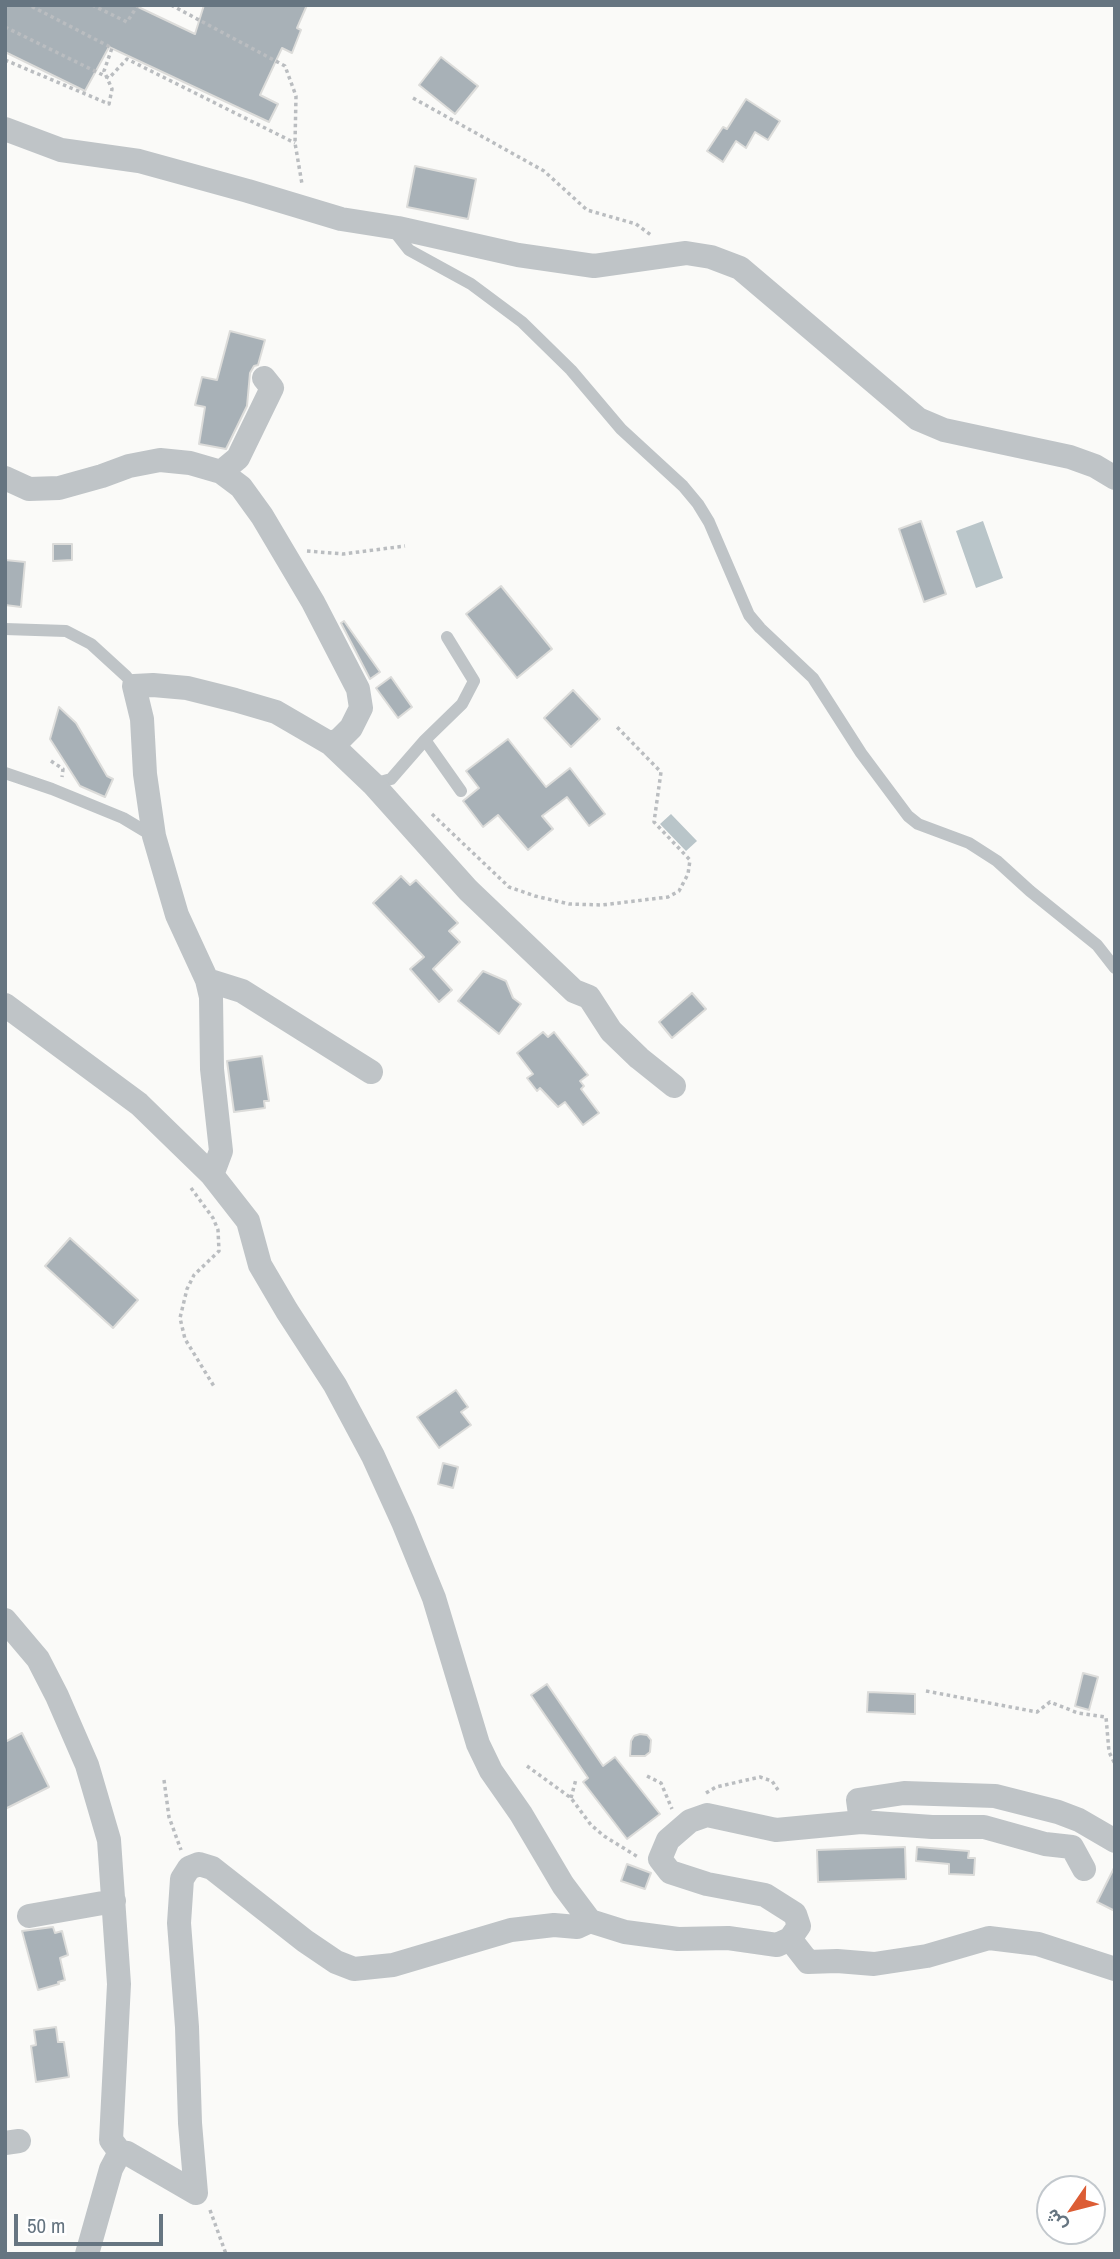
<!DOCTYPE html>
<html>
<head>
<meta charset="utf-8">
<style>
  body { margin:0 }
  #map { position:relative; width:1120px; height:2259px; overflow:hidden; background:#fafaf8; font-family:"Archivo Narrow",Vazirmatn,sans-serif }
  canvas { display:block }
  .frame { position:absolute; inset:0; border:7px solid #667581; pointer-events:none }
  .north { position:absolute; left:1036px; top:2175px; width:70px; height:70px; box-sizing:border-box; background:#fff; border:2px solid #c2c8cd; border-radius:50%; rotate:235deg; font-size:19px; font-weight:700; line-height:28px; text-align:center; color:#667581 }
  .north::after { content:''; display:block; margin:auto; width:24px; height:32px; background:#dc5d35; clip-path:polygon(50% 0,100% 100%,50% 72%,0 100%) }
  .scale { position:absolute; left:14px; top:2214px; width:149px; height:32px; box-sizing:border-box; border:4px solid #667581; border-top:0; padding-left:9px; font-size:21px; line-height:24px; white-space:nowrap; color:#667581; -webkit-text-stroke:5px #fff; paint-order:stroke }
</style>
</head>
<body>
<div id="map">
<canvas width="1120" height="2259"></canvas>
<div class="frame"></div>
<div class="north">ش</div>
<div class="scale">50 m</div>
</div>
<script>
const ctx = document.querySelector('canvas').getContext('2d');
ctx.lineJoin = 'round';
function fillPath(path, color) { ctx.fillStyle = color; ctx.fill(path, 'evenodd'); }
const toPath = rows => new Path2D(rows.map(r => 'M' + r).join(''));
function strokePath(path, color, width, dash) { ctx.strokeStyle = color; ctx.lineWidth = width; ctx.lineCap = dash ? 'butt' : 'round'; ctx.setLineDash(dash || []); ctx.stroke(path); }
fillPath(toPath([
  [983,521,1003,578,976,588,956,531],
  [671,814,697,841,686,851,660,824]
]), '#b9c5c9');
const building = toPath([
  [5,5,134,5,195,34,204,5,307,5,297,28,301,30,292,53,282,48,260,95,278,104,269,122,109,47,85,91,5,52,5,5],
  [441,57,478,86,455,114,419,85,441,57],
  [746,99,780,121,768,140,755,132,746,148,736,141,723,162,707,151,723,127,727,129,746,99],
  [415,166,476,179,468,219,407,207,415,166],
  [230,331,265,340,258,365,254,366,250,373,247,406,226,449,199,444,205,407,195,405,202,377,217,380,230,331],
  [921,521,946,594,924,602,899,529,921,521],
  [53,544,72,544,72,560,53,561,53,544],
  [5,560,25,562,21,607,5,605,5,560],
  [501,586,552,649,517,678,466,614,501,586],
  [344,621,380,672,370,679,341,623,344,621],
  [391,677,412,707,398,718,376,688,391,677],
  [573,690,600,719,571,747,544,718,573,690],
  [59,707,76,723,107,776,113,779,105,797,80,786,50,739,59,707],
  [508,739,546,787,570,768,605,814,589,826,567,797,542,816,553,829,528,850,498,815,483,827,463,801,479,788,466,771,508,739],
  [401,876,410,885,416,880,458,923,449,931,460,942,433,969,452,990,439,1002,410,969,424,957,373,903,401,876],
  [483,971,506,981,513,998,521,1004,499,1034,458,1001,483,971],
  [692,993,706,1009,672,1038,659,1022,692,993],
  [543,1032,548,1037,554,1032,588,1075,580,1081,584,1086,581,1089,599,1113,583,1125,565,1102,558,1107,540,1088,537,1091,527,1078,533,1074,517,1053,543,1032],
  [262,1056,269,1101,264,1101,265,1108,234,1112,227,1061,262,1056],
  [70,1238,138,1300,113,1328,45,1266,70,1238],
  [456,1390,468,1407,461,1412,471,1425,439,1448,417,1417,456,1390],
  [443,1463,458,1467,453,1488,438,1484,443,1463],
  [1083,1673,1098,1677,1089,1710,1075,1706,1083,1673],
  [547,1684,603,1766,615,1757,660,1814,627,1839,583,1782,588,1778,531,1695,547,1684],
  [868,1692,915,1694,915,1714,867,1712,868,1692],
  [22,1733,49,1787,5,1809,5,1742,22,1733],
  [640,1734,647,1735,651,1740,650,1752,645,1756,630,1756,631,1741,634,1736,640,1734],
  [905,1847,906,1879,818,1882,817,1850,905,1847],
  [917,1847,969,1851,968,1858,975,1858,974,1875,949,1874,949,1864,916,1861,917,1847],
  [627,1864,651,1873,645,1889,621,1881,627,1864],
  [1115,1866,1115,1911,1097,1902,1115,1866],
  [53,1927,55,1933,62,1931,68,1955,60,1958,65,1980,58,1982,59,1984,38,1990,22,1931,53,1927],
  [56,2027,58,2042,64,2042,69,2077,36,2082,31,2046,36,2045,34,2030,56,2027]
]);
fillPath(building, '#a8b1b7');
strokePath(building, '#dcdcda', 2);
strokePath(toPath([
  [92,5,127,22,138,5],
  [171,5,285,66,296,96,295,143,302,184],
  [5,27,109,78,127,59,295,143],
  [5,60,109,104,112,89,104,71,112,48,29,5],
  [413,98,544,171,587,210,636,224,651,235],
  [307,551,343,554,405,546],
  [51,761,63,769,62,777],
  [432,814,509,887,535,896,569,904,602,905,668,897,679,891,688,874,690,860,654,822,661,772,617,727],
  [191,1188,213,1218,218,1230,219,1251,194,1275,187,1289,180,1318,185,1339,215,1388],
  [926,1691,1037,1712,1050,1702,1078,1713,1106,1717,1109,1752,1115,1764],
  [527,1766,571,1798,591,1825,604,1836,638,1857],
  [647,1776,661,1783,672,1809],
  [164,1780,169,1817,181,1850],
  [706,1793,716,1787,760,1777,772,1781,778,1790],
  [571,1798,576,1779],
  [210,2210,226,2254]
]), '#babdc0', 3.5, [3.5, 3.5]);
strokePath(toPath([
  [398,228,398,236,409,250,471,284,522,322,571,370,621,429,683,486,698,504,709,522,749,615,760,628,813,678,861,753,908,816,918,824,969,843,997,861,1030,891,1097,945,1115,968],
  [5,629,66,631,91,644,126,676,134,686],
  [425,740,461,791],
  [5,773,52,789,123,818,153,836],
  [373,784,391,779,425,740,462,704,474,681,447,637]
]), '#bfc4c7', 12);
strokePath(toPath([
  [5,129,61,150,139,161,248,191,341,219,398,228,518,255,594,266,686,253,711,257,740,268,918,419,944,430,1070,457,1095,466,1115,478],
  [221,472,238,458,272,388,264,378],
  [5,478,29,489,59,488,102,476,129,466,160,460,190,463,221,472,241,487,262,516,313,602,358,689,361,708,351,728,340,739,331,744,276,712,235,700,187,688,153,685,134,686,142,719,145,774,154,836,177,915,207,980,211,997,212,1069,221,1151,212,1175],
  [331,744,373,784,468,890,574,991,589,997,611,1031,639,1058,674,1086],
  [207,980,242,991,371,1072],
  [5,1005,139,1104,212,1175,248,1221,260,1265,287,1311,335,1385,373,1456,403,1522,434,1598,478,1744,491,1771,521,1814,563,1885,590,1921,625,1932,678,1939,728,1938,777,1945,790,1939,808,1962,837,1961,874,1964,927,1956,989,1938,1038,1944,1115,1969],
  [5,1620,38,1659,57,1696,87,1765,109,1840,119,1984,111,2140,120,2152],
  [861,1822,858,1800,904,1793,995,1796,1058,1812,1079,1820,1115,1841],
  [29,1916,114,1901],
  [790,1939,799,1926,795,1914,765,1895,707,1884,670,1872,660,1859,668,1840,690,1821,707,1815,776,1830,861,1822,932,1827,984,1827,1045,1844,1072,1847,1084,1869],
  [5,2143,19,2141],
  [196,2193,190,2123,187,2027,179,1923,182,1879,189,1868,199,1864,212,1868,305,1941,336,1962,354,1969,393,1965,511,1930,554,1925,577,1927,590,1921],
  [87,2254,111,2169,120,2152,127,2153,196,2193]
]), '#bfc4c7', 24);
</script>
</body>
</html>
